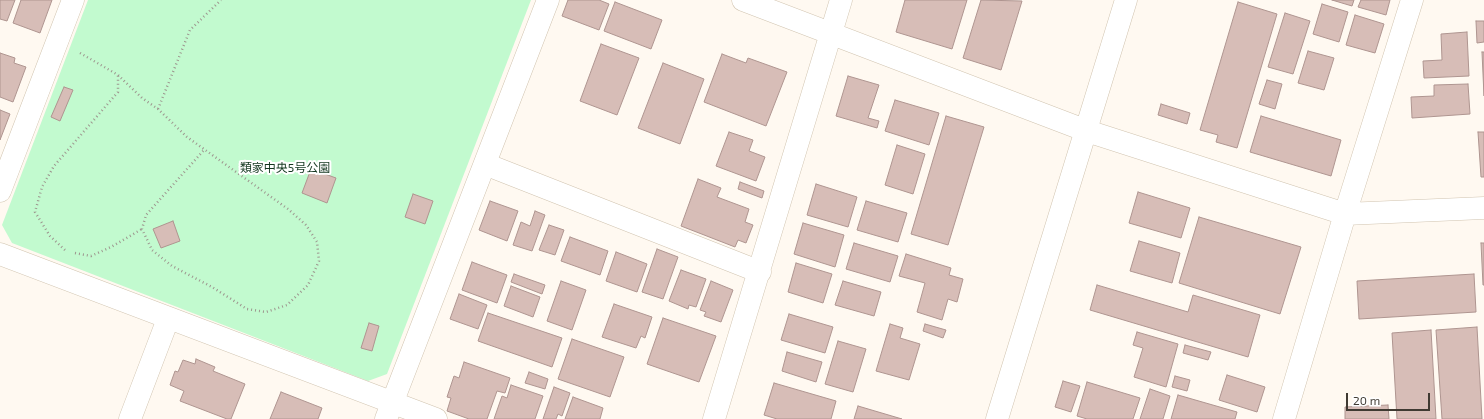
<!DOCTYPE html>
<html>
<head>
<meta charset="utf-8">
<style>
  body { margin:0 }
  #map { position:relative; width:1484px; height:419px; overflow:hidden; background:#fff9f1; font-family:"Exo 2",sans-serif }
  canvas { display:block }
  .scale { position:absolute; left:1346px; top:393px; width:84px; height:18px; box-sizing:border-box; border:2px solid #3f3a32; border-top:0; padding-left:5px; font-size:12px; line-height:14px; white-space:nowrap; color:#3f3a32; -webkit-text-stroke:3px #fff; paint-order:stroke }
</style>
</head>
<body>
<div id="map">
<canvas width="1484" height="419"></canvas>
<div class="scale">20 m</div>
</div>
<script>
const ctx = document.querySelector('canvas').getContext('2d');
ctx.lineJoin = 'round';
function fillPath(path, color) { ctx.fillStyle = color; ctx.fill(path, 'evenodd'); }
const toPath = rows => new Path2D(rows.map(r => 'M' + r).join(''));
function strokePath(path, color, width, dash) { ctx.strokeStyle = color; ctx.lineWidth = width; ctx.lineCap = dash ? 'butt' : 'round'; ctx.setLineDash(dash || []); ctx.stroke(path); }
function write(font, color, halo, rows, align = 'center') {
  ctx.font = font + ' "Exo 2","Noto Sans JP",sans-serif'; ctx.lineWidth = 4; ctx.setLineDash([]); ctx.textBaseline = 'middle'; ctx.strokeStyle = halo; ctx.fillStyle = color; for (const [text, x, y, turn = 0] of rows) {
    ctx.save(); ctx.translate(x, y); ctx.rotate((+turn || 0) * Math.PI / 180); ctx.textAlign = isNaN(turn) ? turn : align; if (halo) ctx.strokeText(text, 0, 0); ctx.fillText(text, 0, 0); ctx.restore();
  }
}
fillPath(toPath([
  [88,0,531,0,387,374,368,381,12,243,2,225]
]), '#c2facf');
const building = toPath([
  [0,0,15,0,7,21,0,19,0,0],
  [21,0,52,0,40,33,13,23,21,0],
  [568,0,599,0,609,4,599,30,562,16,568,0],
  [905,0,967,0,952,49,896,32,905,0],
  [981,0,1022,1,1001,70,963,58,981,0],
  [1332,0,1354,0,1352,6,1332,0],
  [1361,0,1390,0,1386,15,1358,7,1361,0],
  [615,2,662,20,651,49,604,31,615,2],
  [1238,2,1277,14,1237,148,1216,142,1218,135,1200,130,1238,2],
  [1322,4,1348,12,1339,42,1313,34,1322,4],
  [1285,13,1310,21,1293,74,1268,67,1285,13],
  [1355,15,1384,24,1375,53,1346,45,1355,15],
  [1476,21,1484,21,1484,42,1477,43,1476,21],
  [1467,32,1469,76,1424,78,1423,61,1442,60,1441,34,1467,32],
  [601,44,639,58,617,115,580,101,601,44],
  [1308,51,1334,58,1324,90,1298,83,1308,51],
  [1482,52,1484,52,1484,96,1482,52],
  [0,53,15,58,14,63,26,67,13,102,0,97,0,53],
  [722,54,746,63,748,58,787,72,766,126,704,102,722,54],
  [663,63,704,79,680,144,638,128,663,63],
  [848,76,879,85,868,118,879,121,877,128,836,116,848,76],
  [1267,80,1282,84,1275,109,1259,104,1267,80],
  [1468,84,1470,114,1412,118,1411,97,1434,96,1434,85,1468,84],
  [64,87,73,90,60,121,51,117,64,87],
  [895,100,939,113,929,145,885,131,895,100],
  [1161,104,1190,113,1187,124,1158,115,1161,104],
  [0,110,10,114,0,140,0,110],
  [946,116,984,127,948,245,911,234,946,116],
  [1261,116,1341,140,1331,176,1250,152,1261,116],
  [729,132,753,140,749,151,765,157,756,181,716,166,729,132],
  [1478,132,1484,132,1484,177,1481,177,1478,132],
  [897,145,925,154,913,194,885,185,897,145],
  [311,169,336,178,327,203,302,193,311,169],
  [698,179,721,188,717,197,749,209,745,222,753,225,746,243,738,240,735,247,681,226,698,179],
  [740,182,764,191,762,198,738,189,740,182],
  [816,184,857,197,848,227,807,215,816,184],
  [1138,192,1190,208,1181,238,1129,223,1138,192],
  [413,194,433,201,425,224,405,217,413,194],
  [490,201,518,211,507,241,479,230,490,201],
  [866,201,907,213,898,242,857,230,866,201],
  [535,211,545,215,532,251,513,245,521,222,530,226,535,211],
  [1199,217,1301,247,1280,314,1179,283,1199,217],
  [173,221,180,241,161,248,153,229,173,221],
  [803,223,844,235,835,267,794,254,803,223],
  [549,225,564,230,555,255,539,250,549,225],
  [570,237,608,251,600,275,561,261,570,237],
  [1139,241,1180,253,1172,283,1130,271,1139,241],
  [854,243,898,256,890,282,846,269,854,243],
  [1481,243,1484,243,1484,285,1483,285,1481,243],
  [657,249,678,257,663,299,642,292,657,249],
  [616,252,647,264,637,292,606,281,616,252],
  [906,254,951,268,949,275,963,279,957,302,948,299,942,320,917,312,925,283,899,276,906,254],
  [472,262,507,275,497,303,462,290,472,262],
  [796,263,832,274,823,303,788,292,796,263],
  [681,270,706,279,696,307,689,305,688,309,669,301,681,270],
  [514,274,545,285,542,294,511,282,514,274],
  [1474,274,1476,312,1359,319,1357,281,1474,274],
  [561,281,586,290,572,330,547,321,561,281],
  [711,281,733,290,721,322,704,316,706,312,700,310,711,281],
  [843,281,881,292,874,316,835,305,843,281],
  [1097,285,1188,312,1193,295,1260,315,1248,357,1090,310,1097,285],
  [511,286,540,297,533,317,504,306,511,286],
  [459,294,487,305,478,329,450,319,459,294],
  [614,304,652,317,645,338,641,336,636,348,602,337,614,304],
  [488,313,562,338,552,367,478,341,488,313],
  [789,314,833,327,825,353,781,340,789,314],
  [663,318,716,336,699,382,647,364,663,318],
  [369,323,379,326,372,351,361,348,369,323],
  [890,324,903,328,900,338,920,344,909,380,876,371,890,324],
  [925,324,946,330,943,338,923,331,925,324],
  [1477,327,1482,419,1442,419,1436,330,1477,327],
  [1431,330,1436,419,1397,419,1392,333,1431,330],
  [1137,332,1178,344,1166,387,1134,377,1143,348,1133,345,1137,332],
  [572,339,624,357,610,397,558,379,572,339],
  [838,341,866,349,853,392,825,384,838,341],
  [1185,345,1211,352,1208,360,1183,353,1185,345],
  [787,352,822,362,816,382,782,371,787,352],
  [196,359,215,367,213,371,245,384,231,419,227,419,180,401,184,391,170,385,175,371,178,372,183,360,195,364,196,359],
  [464,362,510,378,505,393,497,391,487,419,469,419,447,411,451,398,447,397,454,376,459,378,464,362],
  [529,372,548,379,545,389,525,383,529,372],
  [1227,375,1265,387,1257,412,1219,400,1227,375],
  [1175,376,1190,380,1187,391,1172,387,1175,376],
  [1063,381,1080,386,1071,412,1055,407,1063,381],
  [1087,382,1140,398,1133,419,1087,419,1077,416,1087,382],
  [774,383,836,401,831,419,777,419,764,415,774,383],
  [511,385,543,396,535,419,494,419,502,396,507,398,511,385],
  [554,387,570,393,562,416,558,414,556,419,543,419,554,387],
  [1150,389,1170,396,1163,419,1140,419,1150,389],
  [281,392,322,408,318,419,270,419,281,392],
  [1178,395,1237,412,1235,419,1171,419,1178,395],
  [573,397,603,408,600,419,565,419,573,397],
  [1388,405,1389,419,1345,419,1345,407,1388,405],
  [858,406,902,419,854,419,858,406]
]);
fillPath(building, '#d7bdb7');
strokePath(building, '#af9590', 1);
const minor = toPath([
  [743,0,1087,131,1345,214,1484,208],
  [485,164,760,272],
  [0,191,73,0],
  [0,254,436,419],
  [130,419,168,319],
  [386,419,548,0],
  [714,419,841,0],
  [997,419,1126,0],
  [1284,419,1345,214,1412,0]
]);
strokePath(minor, '#d1c4b0', 23);
strokePath(toPath([
  [80,53,118,75,142,98,158,109,187,137,288,209,306,225,317,242,319,261,308,285,287,305,266,312,247,309,212,287,172,266,152,250,142,229,146,215,204,150],
  [158,109,190,30,221,0],
  [65,250,50,236,35,212,42,187,54,166,118,92,118,75],
  [75,253,91,256,111,247,142,229]
]), '#9d978f', 2.5, [1, 3]);
strokePath(minor, '#fff', 22);
write('12px', '#143720', '#fff', [
  ["類家中央5号公園",285,168]
]);
</script>
</body>
</html>
